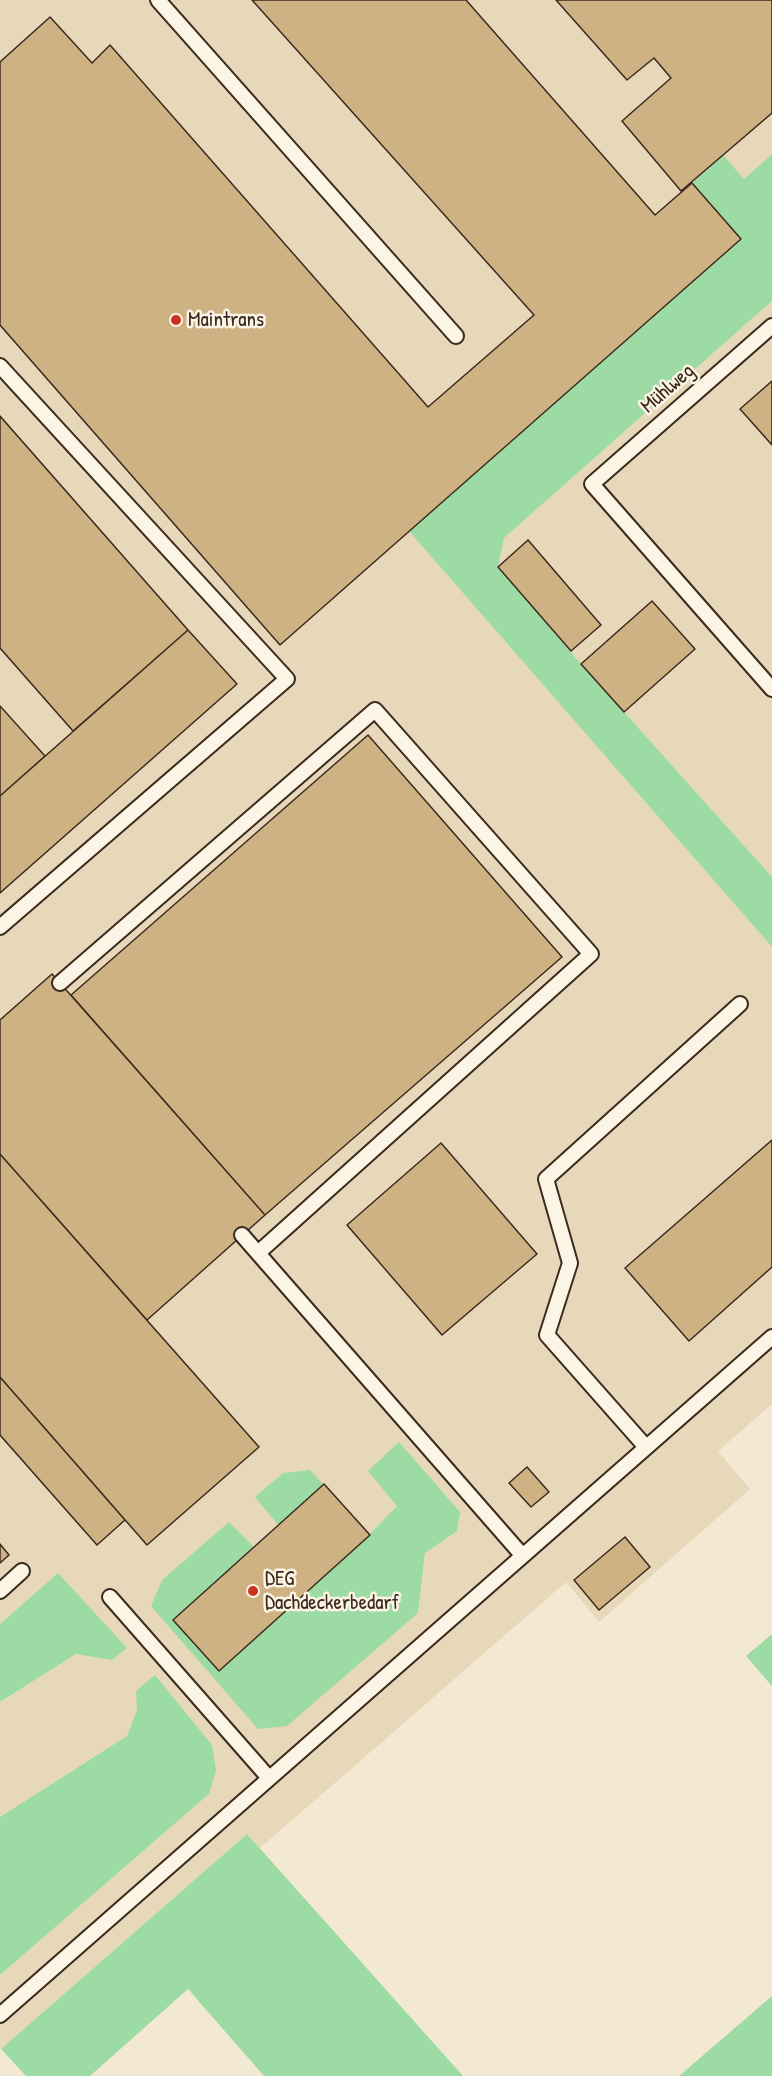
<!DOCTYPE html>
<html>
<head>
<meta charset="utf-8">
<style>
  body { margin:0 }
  canvas { display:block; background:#f3e8d1 }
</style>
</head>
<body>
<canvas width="772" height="2076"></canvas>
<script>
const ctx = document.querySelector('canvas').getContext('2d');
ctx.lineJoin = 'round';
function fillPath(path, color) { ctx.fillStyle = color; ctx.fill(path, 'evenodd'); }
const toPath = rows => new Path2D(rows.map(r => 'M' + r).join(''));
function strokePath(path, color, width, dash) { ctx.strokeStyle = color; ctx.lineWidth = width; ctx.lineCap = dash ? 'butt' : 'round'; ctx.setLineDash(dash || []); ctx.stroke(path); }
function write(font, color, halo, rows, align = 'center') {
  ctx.font = font + ' "Patrick Hand",sans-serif'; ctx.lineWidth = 5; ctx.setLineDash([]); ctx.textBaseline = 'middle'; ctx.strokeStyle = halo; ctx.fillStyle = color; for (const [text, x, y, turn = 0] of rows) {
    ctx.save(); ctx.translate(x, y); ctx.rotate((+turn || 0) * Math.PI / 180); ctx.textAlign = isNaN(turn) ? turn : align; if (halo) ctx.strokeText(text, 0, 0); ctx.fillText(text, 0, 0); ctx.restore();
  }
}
fillPath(toPath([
  [0,0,772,0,772,154,744,179,741,239,410,531,772,947,772,1404,718,1451,750,1489,599,1622,566,1582,260,1848,247,1834,0,2050,0,1975,209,1794,136,1691,137,1710,127,1736,0,1817,0,1702,76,1654,58,1573,0,1624],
  [324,1484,370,1535,397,1506,457,1531,425,1553,418,1613,258,1729,228,1522,254,1547],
  [772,301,772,877,581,664,498,567,504,538]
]), '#e8d8ba');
fillPath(toPath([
  [772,154,772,301,504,538,498,567,581,664,772,877,772,947,409,531,741,239,692,183,723,155,744,179],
  [399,1442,460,1512,457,1531,425,1553,418,1613,287,1726,258,1729,151,1606,162,1580,229,1522,254,1547,278,1525,255,1497,283,1473,310,1470,370,1534,397,1506,368,1471],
  [58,1573,127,1648,112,1660,76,1654,0,1702,0,1624],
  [772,1634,772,1686,746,1656],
  [155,1675,212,1745,216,1771,209,1794,0,1975,0,1817,127,1736,137,1710,136,1691],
  [247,1834,463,2076,264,2076,188,1989,90,2076,26,2076,1,2049],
  [772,1996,772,2076,679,2076]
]), '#9cdba4');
const building = toPath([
  [252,0,466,0,655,215,692,183,741,239,280,645,0,325,0,62,50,17,92,63,110,45,428,407,534,315,252,0],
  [556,0,772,0,772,113,681,191,622,121,671,78,654,58,627,80,556,0],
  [772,381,772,445,740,409,772,381],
  [0,416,188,630,73,731,0,648,0,416],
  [528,540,601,625,571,651,498,567,528,540],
  [652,601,695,649,624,712,581,664,652,601],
  [188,630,237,684,0,893,0,796,188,630],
  [0,706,45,756,0,796,0,706],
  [368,735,562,957,265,1215,71,995,368,735],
  [52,974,265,1215,147,1320,0,1154,0,1020,52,974],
  [772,1140,772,1267,689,1341,625,1268,772,1140],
  [441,1143,537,1254,442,1335,347,1225,441,1143],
  [0,1154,259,1447,147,1545,0,1377,0,1154],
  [0,1377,125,1520,97,1545,0,1435,0,1377],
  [527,1467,549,1492,531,1507,509,1483,527,1467],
  [324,1484,370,1535,219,1671,173,1620,324,1484],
  [625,1537,650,1567,599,1610,574,1580,625,1537],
  [0,1544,9,1555,0,1563,0,1544]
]);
fillPath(building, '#ceb283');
strokePath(building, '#3b2a1e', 1.5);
const lane = toPath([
  [158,0,456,336],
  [772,326,592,484,772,689],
  [0,366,287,679,0,927],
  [60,983,375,710,591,954,258,1253],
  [242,1235,522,1555],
  [645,1446,547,1335,570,1263,546,1179,740,1004],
  [0,1591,22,1571],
  [110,1597,269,1778],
  [0,2015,772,1337]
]);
strokePath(lane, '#3b2a1e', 18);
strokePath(lane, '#fcf5e5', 14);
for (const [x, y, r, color] of [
  [176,320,6,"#c8321e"],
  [253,1591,6,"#c8321e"]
]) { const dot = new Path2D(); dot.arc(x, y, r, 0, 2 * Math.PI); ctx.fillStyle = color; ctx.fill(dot); strokePath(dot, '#fcf5e5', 2); }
write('21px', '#3b2a1e', '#fcf5e5', [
  ["Maintrans",188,320],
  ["DEG",265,1579],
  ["Dachdeckerbedarf",265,1603]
], 'left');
write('21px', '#3b2a1e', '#fcf5e5', [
  ["Mühlweg",668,389,-41]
]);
</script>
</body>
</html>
